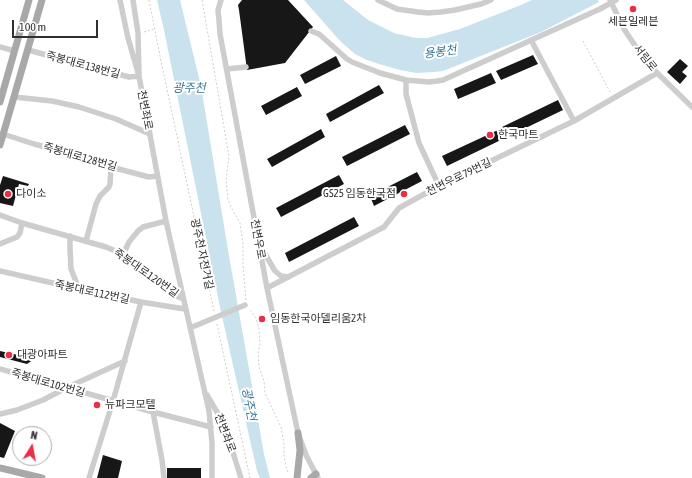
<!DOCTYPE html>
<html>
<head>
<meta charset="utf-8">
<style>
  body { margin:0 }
  #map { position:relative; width:692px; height:478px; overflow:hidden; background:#fff; font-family:"Asap Condensed",sans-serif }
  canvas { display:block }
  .north { position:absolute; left:12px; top:426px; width:40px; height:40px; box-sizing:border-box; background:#fff; border:1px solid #acacac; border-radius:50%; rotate:11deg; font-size:11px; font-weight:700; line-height:16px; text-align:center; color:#303030 }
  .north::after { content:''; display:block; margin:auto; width:14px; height:18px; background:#eb2e48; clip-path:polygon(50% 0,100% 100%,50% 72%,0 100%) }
  .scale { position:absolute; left:12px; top:20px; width:86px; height:18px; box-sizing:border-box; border:2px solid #303030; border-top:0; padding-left:5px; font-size:12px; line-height:14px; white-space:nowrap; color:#303030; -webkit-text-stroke:3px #fff; paint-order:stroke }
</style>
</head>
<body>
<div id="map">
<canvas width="692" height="478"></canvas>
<div class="north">N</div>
<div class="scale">100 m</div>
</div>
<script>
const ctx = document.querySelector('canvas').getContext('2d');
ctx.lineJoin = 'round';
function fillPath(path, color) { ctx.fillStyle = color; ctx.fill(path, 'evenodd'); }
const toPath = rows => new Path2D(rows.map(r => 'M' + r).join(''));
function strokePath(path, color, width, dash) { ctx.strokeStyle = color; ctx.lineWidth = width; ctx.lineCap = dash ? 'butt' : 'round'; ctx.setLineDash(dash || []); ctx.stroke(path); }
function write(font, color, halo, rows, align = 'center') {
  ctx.font = font + ' "Asap Condensed","Noto Sans KR",sans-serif'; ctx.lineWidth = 4; ctx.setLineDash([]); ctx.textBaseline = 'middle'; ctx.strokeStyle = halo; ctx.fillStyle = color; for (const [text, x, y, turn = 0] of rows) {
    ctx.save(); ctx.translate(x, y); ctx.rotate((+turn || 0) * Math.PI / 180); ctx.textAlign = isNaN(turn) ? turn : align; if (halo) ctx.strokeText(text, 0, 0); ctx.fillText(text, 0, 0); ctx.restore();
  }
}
fillPath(toPath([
  [157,0,180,0,201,86,228,250,264,454,270,478,260,478,257,471,221,312,164,30],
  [304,0,343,0,368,20,394,33,416,38,427,38,460,29,521,5,532,0,598,0,599,2,541,32,443,71,434,72,416,73,400,70,379,64,367,60,355,54,341,42]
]), '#c9e2ed');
fillPath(toPath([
  [242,0,288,0,313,27,285,63,247,70,239,10,238,5],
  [533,55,538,64,501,80,496,71],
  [336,56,341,66,305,84,300,75],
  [680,59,688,66,682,72,687,76,680,84,667,72],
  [491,73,496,83,458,99,454,89],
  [379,85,384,93,330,122,326,114],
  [297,87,302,96,266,115,261,106],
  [558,100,563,110,507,137,502,127],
  [405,125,410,134,347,166,342,157],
  [321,129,325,137,272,167,267,159],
  [498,130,503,139,447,166,442,156],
  [417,172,422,181,374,206,370,196],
  [339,175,344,184,281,217,276,208],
  [3,176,29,184,28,186,19,184,13,206,0,203,0,185],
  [354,217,359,226,289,262,285,253],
  [40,349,43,353,27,364,0,357,0,351,27,357],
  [0,423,15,431,4,458,0,457],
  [103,455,122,461,118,478,97,478],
  [167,468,201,468,201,478,167,478]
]), '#171717');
strokePath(toPath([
  [149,0,160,56,214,311],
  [202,0,229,156,226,180,228,200,231,207,240,223,243,244,243,266,246,300],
  [144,32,154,29],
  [583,41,611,94],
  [250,310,256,318,259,329,260,344,258,353,259,367,264,381,265,393,281,427,284,444,284,455,286,467,288,472],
  [217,324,250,478]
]), '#cdcdcd', 1, [2, 2]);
strokePath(toPath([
  [120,0,128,38,139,76,166,221,209,411,212,443,212,478],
  [221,0,218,10,219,20,220,34,267,288,298,433,306,455,318,478],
  [378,0,397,9,418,12,428,13,441,12,455,10,481,4,491,0],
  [610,0,624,29,646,62,692,107],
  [311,31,319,34,347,59,352,62,380,73,406,80],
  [531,40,574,121],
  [0,47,15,51],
  [28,50,129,77,139,76,138,33,133,0],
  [227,69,246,67],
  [14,97,52,101,79,107,116,119,150,134],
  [3,134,34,144,85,157,111,167,149,177,157,176],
  [439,186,419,143,406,94,406,80,429,82,437,81,443,80,600,9,616,0],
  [0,215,22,223,106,247,118,252,138,265,171,293,183,299],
  [70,236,70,249,71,269,79,289],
  [86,241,96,204,100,196,109,187,110,184,111,167],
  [0,244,17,237,20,233,22,223],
  [261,247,275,271,281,276,289,277],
  [123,255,129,242,138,231,143,227,166,221],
  [0,271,79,289,141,302,185,309],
  [267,288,384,227,399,208,439,186,574,121,657,73],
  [190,328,245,305],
  [0,369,153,412,211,427],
  [207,395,224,424,241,478],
  [153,412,162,460,164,478],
  [0,414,17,410,43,400,66,388,125,361],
  [89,478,113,401,141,302]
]), '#cdcdcd', 5.5);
strokePath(toPath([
  [0,102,29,0],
  [0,145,42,0],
  [0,468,42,478],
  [297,478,300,450,298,433],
  [311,478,316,474]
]), '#a8a8a8', 7);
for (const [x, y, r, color] of [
  [633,9,4,"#eb2e48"],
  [490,135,4,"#eb2e48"],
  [8,194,4,"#eb2e48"],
  [404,194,4,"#eb2e48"],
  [262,319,4,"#eb2e48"],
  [9,355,4,"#eb2e48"],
  [97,405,4,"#eb2e48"]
]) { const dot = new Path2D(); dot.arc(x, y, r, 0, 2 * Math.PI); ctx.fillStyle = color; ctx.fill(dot); strokePath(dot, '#fff', 1.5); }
write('11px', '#303030', '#fff', [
  ["세븐일레븐",633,22,"center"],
  ["한국마트",498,135],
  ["다이소",16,194],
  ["GS25 임동한국점",396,194,"right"],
  ["임동한국아델리움2차",270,319],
  ["대광아파트",17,355],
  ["뉴파크모텔",105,405]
], 'left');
write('11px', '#303030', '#fff', [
  ["서림로",645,58,52],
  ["죽봉대로138번길",83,65,15],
  ["천변좌로",145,110,79],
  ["죽봉대로128번길",80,157,16],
  ["천변우로79번길",459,177,-26],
  ["천변우로",258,239,80],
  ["광주천 자전거길",202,254,78],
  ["죽봉대로120번길",146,273,35],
  ["죽봉대로112번길",92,292,12],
  ["죽봉대로102번길",48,383,16],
  ["천변좌로",225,433,69]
]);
write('italic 12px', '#3a7895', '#fff', [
  ["용봉천",440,52,-8],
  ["광주천",189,88],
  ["광주천",249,404,79]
]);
</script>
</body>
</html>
